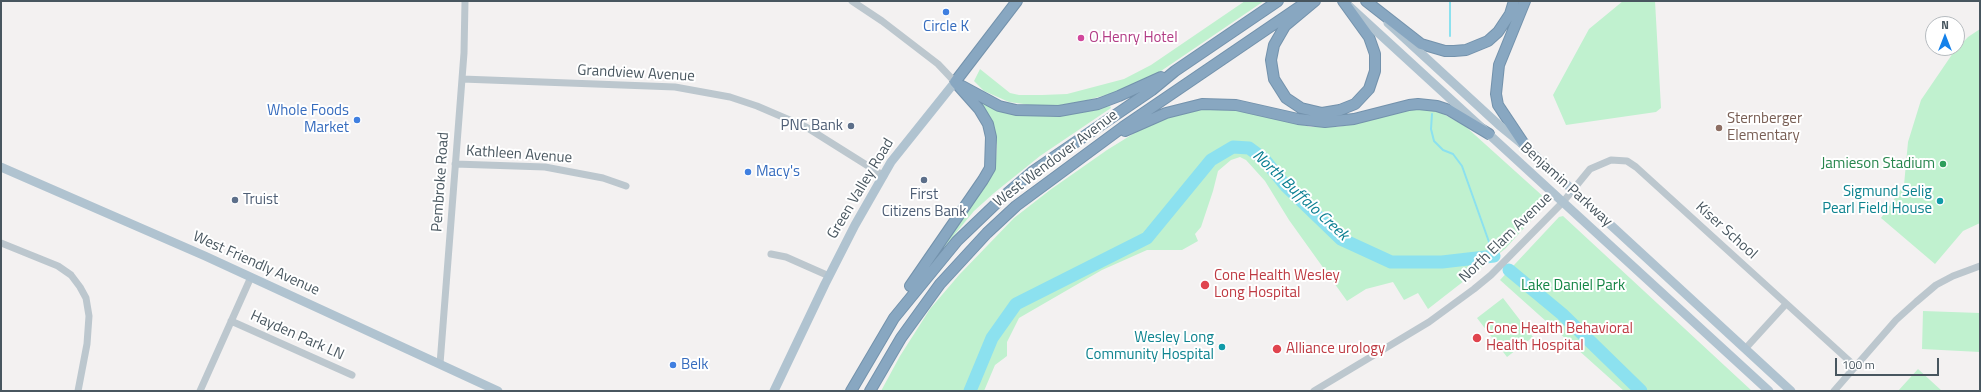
<!DOCTYPE html>
<html>
<head>
<meta charset="utf-8">
<style>
  body { margin:0 }
  #map { position:relative; width:1981px; height:392px; overflow:hidden; background:#f3f1f1; font-family:"Titillium Web",sans-serif }
  canvas { display:block }
  .frame { position:absolute; inset:0; border:2px solid #48565f; pointer-events:none }
  .north { position:absolute; left:1925px; top:16px; width:40px; height:40px; box-sizing:border-box; background:#fff; border:1px solid #b6bbbf; border-radius:50%; rotate:0deg; font-size:11px; font-weight:700; line-height:16px; text-align:center; color:#48565f }
  .north::after { content:''; display:block; margin:auto; width:14px; height:18px; background:#1481ea; clip-path:polygon(50% 0,100% 100%,50% 72%,0 100%) }
  .scale { position:absolute; left:1835px; top:358px; width:104px; height:18px; box-sizing:border-box; border:2px solid #48565f; border-top:0; padding-left:5px; font-size:12px; line-height:14px; white-space:nowrap; color:#48565f; -webkit-text-stroke:3px #fff; paint-order:stroke }
</style>
</head>
<body>
<div id="map">
<canvas width="1981" height="392"></canvas>
<div class="frame"></div>
<div class="north">N</div>
<div class="scale">100 m</div>
</div>
<script>
const ctx = document.querySelector('canvas').getContext('2d');
ctx.lineJoin = 'round';
function fillPath(path, color) { ctx.fillStyle = color; ctx.fill(path, 'evenodd'); }
const toPath = rows => new Path2D(rows.map(r => 'M' + r).join(''));
function strokePath(path, color, width, dash) { ctx.strokeStyle = color; ctx.lineWidth = width; ctx.lineCap = dash ? 'butt' : 'round'; ctx.setLineDash(dash || []); ctx.stroke(path); }
function write(font, color, halo, rows, align = 'center') {
  ctx.font = font + ' "Titillium Web",sans-serif'; ctx.lineWidth = 4; ctx.setLineDash([]); ctx.textBaseline = 'middle'; ctx.strokeStyle = halo; ctx.fillStyle = color; for (const [text, x, y, turn = 0] of rows) {
    ctx.save(); ctx.translate(x, y); ctx.rotate((+turn || 0) * Math.PI / 180); ctx.textAlign = isNaN(turn) ? turn : align; if (halo) ctx.strokeText(text, 0, 0); ctx.fillText(text, 0, 0); ctx.restore();
  }
}
fillPath(toPath([
  [1245,1,1264,1,1161,71,1141,82,1113,93,1084,101,1061,105,1031,105,1009,102,984,91,974,81,980,69,1010,93,1019,95,1042,95,1067,94,1124,79,1151,65],
  [1623,1,1655,1,1661,108,1656,112,1566,125,1553,95,1589,29],
  [1980,29,1980,223,1963,231,1935,264,1881,218,1904,185,1908,142,1921,100,1953,53,1968,37],
  [974,98,996,107,1092,109,1110,106,1111,108,1040,156,994,193,974,211,942,250,941,249,986,185,996,159,997,145,991,119],
  [1211,109,1249,112,1311,127,1337,127,1360,123,1408,110,1423,109,1436,110,1465,126,1546,199,1546,204,1505,249,1428,309,1418,293,1404,300,1393,282,1366,289,1347,301,1289,220,1265,181,1246,160,1240,157,1231,160,1218,171,1213,191,1201,227,1195,234,1198,241,1182,250,1147,250,1102,270,1019,318,1007,342,1007,356,995,365,984,391,881,391,900,356,930,309,959,275,1014,218,1050,190,1107,150,1141,129,1168,117,1193,111],
  [1563,216,1752,391,1624,391,1500,280,1559,217],
  [1503,298,1533,337,1507,357,1477,318],
  [1923,311,1980,313,1980,352,1922,349],
  [1918,369,1942,391,1898,391]
]), '#c0f1cf');
strokePath(toPath([
  [1450,36,1450,1],
  [1432,114,1431,129,1434,141,1443,150,1453,154,1462,166,1494,256]
]), '#8ce1ef', 2);
strokePath(toPath([
  [1509,270,1562,314,1641,391],
  [970,391,992,338,1016,304,1147,238,1211,160,1233,147,1249,148,1264,159,1285,185,1341,239,1391,262,1442,262,1494,256]
]), '#8ce1ef', 13);
const highway = toPath([
  [1315,1,1285,26,1274,45,1271,60,1274,79,1286,98,1301,108,1322,113,1340,110,1355,104,1369,89,1375,71,1375,54,1369,37,1343,1],
  [1366,1,1421,44,1445,51,1454,51,1466,50,1488,41,1498,32,1510,14,1514,1],
  [1525,1,1499,65,1496,94,1498,105,1526,147],
  [955,82,1017,1],
  [962,86,999,106,1016,110,1059,111,1098,104,1119,96,1161,77],
  [1125,131,1166,113,1202,104,1236,105,1298,119,1325,122,1354,119,1409,105,1418,104,1437,106,1449,110,1489,134],
  [910,286,983,180,990,168,991,137,988,124,979,109,955,82],
  [851,391,894,318,957,241,1004,196,1032,172,1152,90,1175,71,1278,1],
  [870,391,901,338,940,284,987,233,1016,206,1123,127,1308,1]
]);
strokePath(highway, '#7392ac', 12);
strokePath(toPath([
  [852,1,882,21,938,64,955,82],
  [462,79,675,87,730,97,757,106,806,127,884,176],
  [455,164,545,167,603,178,626,186],
  [1,243,58,266,71,275,80,287,86,298,89,316,87,344,78,391],
  [771,254,786,257,829,276],
  [231,321,352,375],
  [1745,349,1786,304],
  [440,364,464,53,465,1],
  [200,391,251,277],
  [1314,391,1429,322,1474,289,1491,275,1563,202,1590,169,1611,160,1627,161,1636,167,1856,367],
  [1834,391,1896,320,1916,302,1936,285,1953,276,1980,266]
]), '#bcc7ce', 7);
strokePath(toPath([
  [1350,7,1769,391],
  [1388,23,1499,125,1526,147,1791,391],
  [1,167,205,256,498,391],
  [774,391,825,284,855,225,891,162,955,82]
]), '#b0c3d0', 9);
strokePath(highway, '#88a7c1', 10);
for (const [x, y, r, color] of [
  [946,12,4,"#3f7fe0"],
  [1081,38,4,"#d1479c"],
  [357,120,4,"#3f7fe0"],
  [851,126,4,"#5c6f8a"],
  [1719,128,4,"#8d6e63"],
  [1943,164,4,"#2e9e5b"],
  [748,172,4,"#3f7fe0"],
  [924,180,4,"#5c6f8a"],
  [235,200,4,"#5c6f8a"],
  [1940,201,4,"#0f9aa8"],
  [1205,285,5,"#e0444e"],
  [1477,338,5,"#e0444e"],
  [1222,347,4,"#0f9aa8"],
  [1277,349,5,"#e0444e"],
  [673,365,4,"#3f7fe0"]
]) { const dot = new Path2D(); dot.arc(x, y, r, 0, 2 * Math.PI); ctx.fillStyle = color; ctx.fill(dot); strokePath(dot, '#fff', 1.5); }
write('15px', '#366cbe', '#fff', [
  ["Circle K",946,27,"center"],
  ["Whole Foods",349,111,"right"],
  ["Market",349,128,"right"],
  ["Macy's",756,172],
  ["Belk",681,365]
], 'left');
write('15px', '#b23c85', '#fff', [
  ["O.Henry Hotel",1089,38]
], 'left');
write('15px', '#48565f', '#fff', [
  ["Grandview Avenue",636,74,3],
  ["Kathleen Avenue",519,155,4],
  ["West Wendover Avenue",1056,159,-37],
  ["Pembroke Road",441,182,-86],
  ["Benjamin Parkway",1566,185,42],
  ["Green Valley Road",861,189,-59],
  ["Kiser School",1726,231,42],
  ["North Elam Avenue",1506,238,-44],
  ["West Friendly Avenue",256,264,24],
  ["Hayden Park LN",297,336,24]
]);
write('15px', '#785e54', '#fff', [
  ["Sternberger",1727,119],
  ["Elementary",1727,136]
], 'left');
write('15px', '#4e5e75', '#fff', [
  ["PNC Bank",843,126],
  ["First",924,195,"center"],
  ["Citizens Bank",924,212,"center"],
  ["Truist",243,200,"left"]
], 'right');
write('15px', '#27864d', '#fff', [
  ["Jamieson Stadium",1935,164]
], 'right');
write('15px', '#0d838f', '#fff', [
  ["Sigmund Selig",1932,192],
  ["Pearl Field House",1932,209],
  ["Wesley Long",1214,338],
  ["Community Hospital",1214,355]
], 'right');
write('15px', '#be3a42', '#fff', [
  ["Cone Health Wesley",1214,276],
  ["Long Hospital",1214,293],
  ["Cone Health Behavioral",1486,329],
  ["Health Hospital",1486,346],
  ["Alliance urology",1286,349]
], 'left');
write('15px', '#158545', '#fff', [
  ["Lake Daniel Park",1573,286]
]);
write('italic 16px', '#0a7f92', '#fff', [
  ["North Buffalo Creek",1300,196,43]
]);
</script>
</body>
</html>
